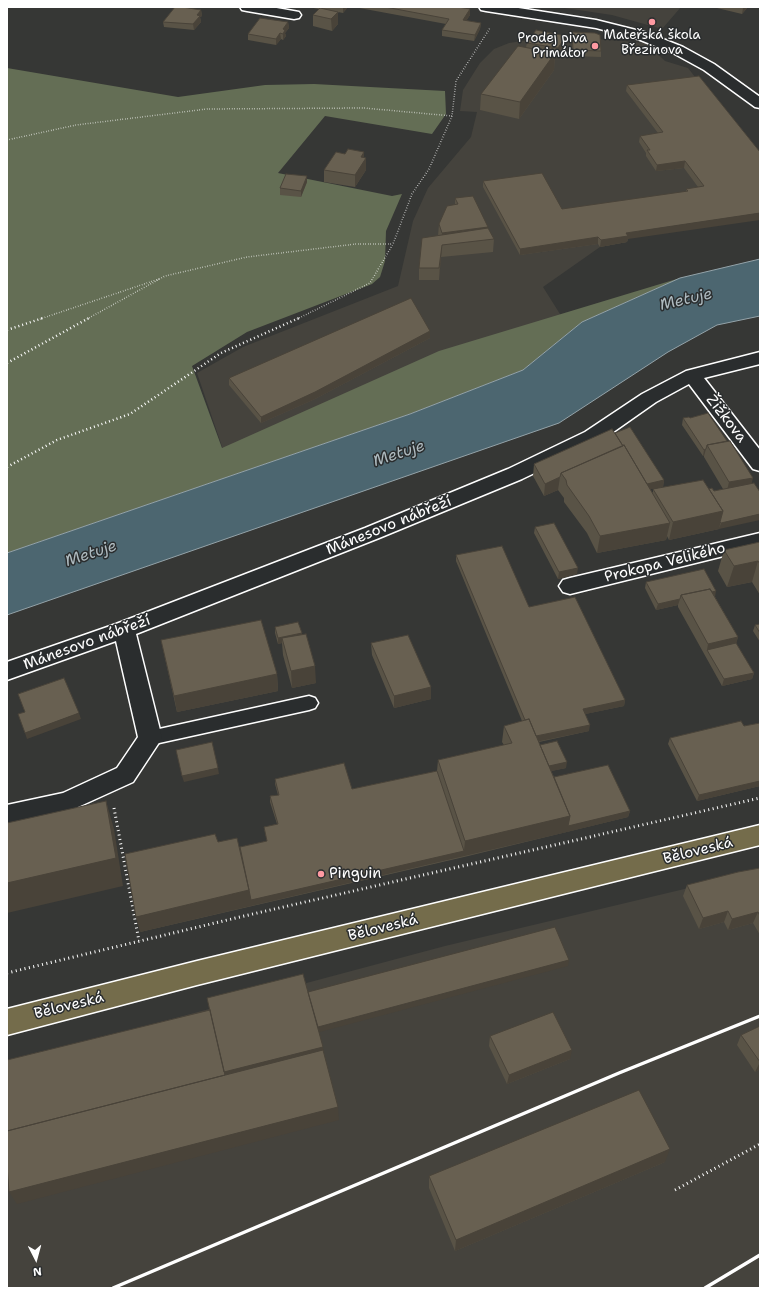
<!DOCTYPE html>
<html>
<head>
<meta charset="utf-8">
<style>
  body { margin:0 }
  #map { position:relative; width:767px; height:1295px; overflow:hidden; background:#363735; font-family:"Shantell Sans",sans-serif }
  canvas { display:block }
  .frame { position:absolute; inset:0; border:8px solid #fff; pointer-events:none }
  .north { position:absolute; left:16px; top:1239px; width:40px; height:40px; -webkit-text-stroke:3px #2a2d2e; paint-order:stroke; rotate:174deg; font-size:11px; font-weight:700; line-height:16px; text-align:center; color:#fff }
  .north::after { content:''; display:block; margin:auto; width:14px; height:18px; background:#fff; clip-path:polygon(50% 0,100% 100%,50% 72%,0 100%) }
</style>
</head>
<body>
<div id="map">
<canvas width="767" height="1295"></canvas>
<div class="frame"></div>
<div class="north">N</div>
</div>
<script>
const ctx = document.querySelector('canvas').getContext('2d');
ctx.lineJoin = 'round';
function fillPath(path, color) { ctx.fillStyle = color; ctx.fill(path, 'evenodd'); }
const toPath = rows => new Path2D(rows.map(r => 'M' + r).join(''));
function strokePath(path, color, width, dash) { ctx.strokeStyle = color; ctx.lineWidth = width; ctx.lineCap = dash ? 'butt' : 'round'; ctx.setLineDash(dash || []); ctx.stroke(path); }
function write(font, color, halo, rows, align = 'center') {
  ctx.font = font + ' "Shantell Sans",sans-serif'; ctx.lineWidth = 3; ctx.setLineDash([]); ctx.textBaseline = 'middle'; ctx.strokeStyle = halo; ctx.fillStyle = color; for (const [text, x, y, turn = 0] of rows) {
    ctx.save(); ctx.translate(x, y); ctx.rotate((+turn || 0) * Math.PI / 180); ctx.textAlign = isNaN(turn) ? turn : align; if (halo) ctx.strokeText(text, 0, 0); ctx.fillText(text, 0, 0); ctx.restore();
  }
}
fillPath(toPath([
  [558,7,681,7,662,29,612,15],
  [572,37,646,43,665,61,688,68,760,160,626,239,627,242,600,247,543,287,565,322,232,476,197,373,243,347,398,286,413,221,428,188,471,137,477,112,460,111,463,90,480,63,494,49,509,43,535,39],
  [760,871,760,1288,7,1288,7,1063,445,946]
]), '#45433d');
fillPath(toPath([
  [7,68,178,97,265,85,314,84,445,91,446,114,432,134,325,116,278,173,392,196,402,194,386,231,385,261,380,277,372,284,247,332,192,366,222,448,439,351,680,278,582,322,523,370,410,414,7,553]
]), '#646e55');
const water = toPath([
  [760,259,760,316,717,325,668,352,559,423,7,615,7,553,410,414,523,370,582,322,680,278,760,259]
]);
fillPath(water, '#4c6670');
strokePath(water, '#94a3a9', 1);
const service = toPath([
  [309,696,315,698,318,703,315,708,309,710,150,745,144,743,141,738,144,733,150,731,309,696]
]);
const minor = toPath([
  [240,7,271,7,299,12,301,15,299,18,294,19,247,11,242,10,240,7],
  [479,7,512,7,596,20,648,33,683,47,714,64,760,97,760,108,755,107,704,70,673,53,638,39,596,28,486,11,481,10,479,7],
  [760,352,760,364,704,378,760,450,760,471,753,469,689,384,656,402,599,442,522,479,379,538,136,634,162,738,133,782,67,812,7,825,7,805,63,793,117,768,138,737,116,641,7,680,7,662,116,624,365,528,508,469,585,432,642,394,686,371,760,352],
  [760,533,760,547,570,594,563,592,559,586,563,580,570,578,760,533]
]);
const primary = toPath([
  [760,825,760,845,197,985,7,1035,7,1009,197,961,760,825]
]);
strokePath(service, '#fff', 3);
strokePath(minor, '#fff', 3);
strokePath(primary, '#fff', 3);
strokePath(toPath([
  [7,140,76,125,207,109,364,108,452,116],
  [40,319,159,279],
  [87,319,165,276,247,257,356,244,393,244],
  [297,319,370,283,393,244,412,194,429,169,452,116,456,81,490,28]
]), '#fff', 1.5, [0.5, 2]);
strokePath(toPath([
  [7,330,43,318],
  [7,363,89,318],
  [7,467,57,440,130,414,221,353,299,318]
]), '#fff', 2.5, [1, 3]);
strokePath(toPath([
  [114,808,139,941],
  [7,973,244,916,760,798],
  [675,1190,760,1144]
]), '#fff', 3, [1, 3.5]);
fillPath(service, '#2a2d2e');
fillPath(minor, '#2a2d2e');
fillPath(primary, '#746c4b');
strokePath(toPath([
  [113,1288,619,1073,760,1016],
  [705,1288,760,1255]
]), '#fff', 3.5);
fillPath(toPath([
  [308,7,348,7,343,13,328,10,338,12,338,24,332,31,313,26,313,15,319,9],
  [354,7,458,7,470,9,470,15,466,21,481,23,480,29,474,41,442,36,442,30,446,24],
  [717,7,748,7,742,14,717,8],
  [201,10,202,16,200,17,201,22,194,30,164,27,163,22],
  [288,22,289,28,285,33,286,36,283,40,281,39,276,45,248,40,248,34],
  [572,32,601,51,601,57,572,56],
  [566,36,565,42,558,54,553,53,555,53,554,70,519,119,480,110,481,94,526,47,527,43],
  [627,85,760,152,628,239,627,242,600,247,598,244,520,255,483,187,483,181,562,209,686,192,686,189,698,187,684,168,656,171,646,156,646,153,639,142,640,136,658,133,626,91],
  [364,152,364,158,366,158,366,170,355,187,324,182,324,170,345,154],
  [307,182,301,197,280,195,280,188],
  [455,198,488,228,494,239,493,252,441,257,439,280,419,280,419,268,438,236,439,224,455,205],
  [430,331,430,338,315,399,261,423,229,385,229,378],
  [683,418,690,418,727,441,753,478,719,529,669,540,667,536,666,540,597,553,587,533,564,502,564,498,558,490,544,496,533,476,534,464,615,433,664,480,663,487,650,489,653,493,653,489,709,489,714,491,723,489,704,457,704,456,703,456,682,425],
  [535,527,577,574,558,579,534,533],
  [760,542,760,595,752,582,727,587,718,571,724,550],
  [456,555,529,607,625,700,624,706,585,714,589,731,539,742,540,745,566,768,551,771,554,777,630,811,628,817,464,857,140,932,218,842,240,847,267,841,264,827,277,824,270,802,270,796,278,795,275,784,275,779,352,789,437,771,438,760,504,745,502,742,504,726,522,721,456,561],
  [646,582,715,597,738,637,736,643,754,673,752,679,722,686,678,607,678,605,656,610,645,588],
  [760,624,760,642,753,631,755,625],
  [275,627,302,634,316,683,292,688,283,655,282,643,278,644,275,633],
  [161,640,277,674,278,691,177,712],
  [371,643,431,687,431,699,394,708,372,655],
  [760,723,760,786,697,801,668,744,670,738,744,726],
  [760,868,760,935,753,923,728,930,724,922,699,929,683,896,687,885],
  [760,1026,760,1069,755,1072,737,1045,741,1035],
  [490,1036,570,1059,507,1084,489,1046],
  [665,1162,455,1251,429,1188,429,1176]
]), '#595346');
fillPath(toPath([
  [343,7,348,7,343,13],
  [744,7,748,7,742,14,743,8],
  [470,9,470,15,463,26,463,20],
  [201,10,202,16,200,17,201,22,194,30,193,24,197,15],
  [338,12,338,24,332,31,331,19],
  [288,22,289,28,285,33,286,36,283,40,283,29],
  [481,23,480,29,474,41,475,35],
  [280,33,281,39,276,45,276,39],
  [566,36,565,42,558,54,558,48],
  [555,53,554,70,519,119,520,102],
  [364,152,364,161,366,158,366,170,355,187,355,175,361,157],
  [685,161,684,168,656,171,657,165],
  [307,176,307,182,301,197,301,191],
  [760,213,760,220,628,239,627,242,600,247,601,240,626,233],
  [488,227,487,239,442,245,441,257,439,280,442,233],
  [598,237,598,244,520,255,520,249],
  [430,331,430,338,315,399,261,423,261,417],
  [706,449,704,456,703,456,704,450],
  [560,477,558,490,544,496,545,484],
  [753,478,750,490,726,495,729,482],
  [664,480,663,487,640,491,642,485],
  [723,511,719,529,669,540,673,522],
  [760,514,760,520,719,529,721,523],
  [670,523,666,540,597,553,600,536],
  [758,561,752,582,727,587,734,566],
  [578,568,577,574,558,579,559,572],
  [716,591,715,597,682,598],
  [680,599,678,605,656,610,658,604],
  [302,633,302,639,282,638,282,643,278,644,278,638],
  [738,637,735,649,707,650,708,644],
  [315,666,316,683,292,688,291,671],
  [754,673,752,679,722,686,724,679],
  [277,674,278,691,177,712,174,696],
  [431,687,431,699,394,708,394,696],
  [625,700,624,706,581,715,583,709],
  [79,713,81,719,27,739,25,733],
  [590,725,589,731,531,743,532,737],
  [567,762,566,768,542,773,543,767],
  [218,768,219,774,184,782,182,776],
  [760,781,760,786,697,801,699,795],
  [106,801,114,829,123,886,7,913,7,883],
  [630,811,628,817,567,832,140,932,136,917,249,890,464,851,465,841,570,816],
  [728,911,724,922,699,929,703,918],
  [758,912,753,923,728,930,732,919],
  [569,960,568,966,316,1033,316,1028],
  [323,1047,325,1064,228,1088,224,1072],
  [572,1050,570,1059,507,1084,509,1075],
  [760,1062,760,1069,755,1072],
  [338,1107,339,1120,17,1204,9,1192],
  [670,1149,665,1162,455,1251,456,1240]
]), '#494339');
const building = toPath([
  [175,7,182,7,201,10,197,15,200,16,193,24,163,22,175,7],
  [385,7,458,7,470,9,463,20,481,23,475,35,442,30,449,19,385,7],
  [320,8,338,12,331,19,313,15,320,8],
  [260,18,288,22,283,29,285,30,283,34,280,33,276,39,248,34,260,18],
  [536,30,566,36,558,48,527,43,536,30],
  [572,32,595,33,600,35,601,51,573,50,572,32],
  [518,46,555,53,520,102,481,94,518,46],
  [699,76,760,152,760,213,626,233,628,236,601,240,598,237,520,249,483,181,542,173,562,209,688,191,686,189,704,186,685,161,657,165,647,150,650,150,640,136,663,132,627,85,699,76],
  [348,149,364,152,361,157,366,158,355,175,324,170,336,152,345,154,348,149],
  [286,174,307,176,301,191,280,188,286,174],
  [473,196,488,227,442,233,439,224,447,206,458,204,455,198,473,196],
  [488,228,494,239,442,245,439,268,419,268,422,238,488,228],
  [411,298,430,331,315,392,261,417,229,378,411,298],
  [708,413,727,441,707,445,706,449,704,450,683,418,689,417,690,418,708,413],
  [630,427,664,480,647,484,624,445,623,446,615,433,630,427],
  [612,429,623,446,561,473,560,477,545,484,534,464,612,429],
  [730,441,753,478,729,482,707,445,730,441],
  [624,445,670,523,600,536,589,516,567,485,566,480,561,473,624,445],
  [703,480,723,511,673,522,653,489,703,480],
  [754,483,760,492,760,514,721,523,720,522,723,511,709,489,712,488,714,491,754,483],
  [554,523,578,568,559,572,535,527,554,523],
  [760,542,760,564,758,561,734,566,724,550,760,542],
  [502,546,529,607,575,597,625,700,583,709,590,725,536,736,529,719,525,720,456,555,502,546],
  [704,569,716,591,712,592,710,589,681,595,680,599,658,604,646,582,704,569],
  [710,589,738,637,708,644,681,595,710,589],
  [261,620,277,674,174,696,161,640,261,620],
  [298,622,302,633,278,638,275,627,298,622],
  [760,624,760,633,755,625,760,624],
  [306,634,315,666,291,671,282,638,306,634],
  [408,635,431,687,394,696,371,643,408,635],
  [736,643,754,673,724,679,707,650,736,643],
  [64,678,79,713,25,733,18,714,25,712,18,694,64,678],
  [529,719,570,816,465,841,438,760,512,743,504,726,529,719],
  [741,721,744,726,760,723,760,781,699,795,670,738,741,721],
  [557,741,567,762,549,766,540,745,557,741],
  [212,742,218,768,182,776,176,750,212,742],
  [344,763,352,789,437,771,464,851,251,900,249,890,240,847,267,841,264,827,278,824,270,796,279,795,275,779,344,763],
  [608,765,630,811,568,826,570,816,554,777,608,765],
  [106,801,116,858,7,883,7,823,106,801],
  [215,834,218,842,237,838,249,890,136,917,125,854,215,834],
  [760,868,760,916,758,912,732,919,728,911,703,918,687,885,738,872,760,868],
  [555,927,569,960,318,1027,308,992,555,927],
  [303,974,323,1047,224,1072,207,998,303,974],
  [210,1010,225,1075,7,1131,7,1060,210,1010],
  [553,1012,572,1050,509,1075,490,1036,553,1012],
  [760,1026,760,1062,741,1035,760,1026],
  [323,1050,338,1107,9,1192,7,1165,7,1131,323,1050],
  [639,1090,670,1149,456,1240,429,1176,639,1090]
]);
fillPath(building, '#686051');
strokePath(building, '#494339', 1);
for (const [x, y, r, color] of [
  [652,22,4,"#ff9aa2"],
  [595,46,4,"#ff9aa2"],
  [321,874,4,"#ff9aa2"]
]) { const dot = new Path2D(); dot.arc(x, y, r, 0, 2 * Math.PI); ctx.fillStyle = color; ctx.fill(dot); strokePath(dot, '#2a2d2e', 1.5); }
write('13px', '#fff', '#2a2d2e', [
  ["Mateřská škola",652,36],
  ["Březinova",652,51],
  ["Prodej piva",587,39,"right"],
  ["Primátor",587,54,"right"]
]);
write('15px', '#fff', '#2a2d2e', [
  ["Žižkova",726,419,52],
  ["Mánesovo nábřeží",389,526,-22],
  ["Prokopa Velikého",665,563,-14],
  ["Mánesovo nábřeží",87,643,-20],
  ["Běloveská",698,851,-14],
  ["Běloveská",383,928,-14],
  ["Běloveská",69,1006,-14]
]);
write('15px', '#fff', '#2a2d2e', [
  ["Pinguin",329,874]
], 'left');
write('italic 16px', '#aebabf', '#2a2d2e', [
  ["Metuje",686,300,-13],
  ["Metuje",399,454,-18],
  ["Metuje",91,554,-18]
]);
</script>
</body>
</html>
